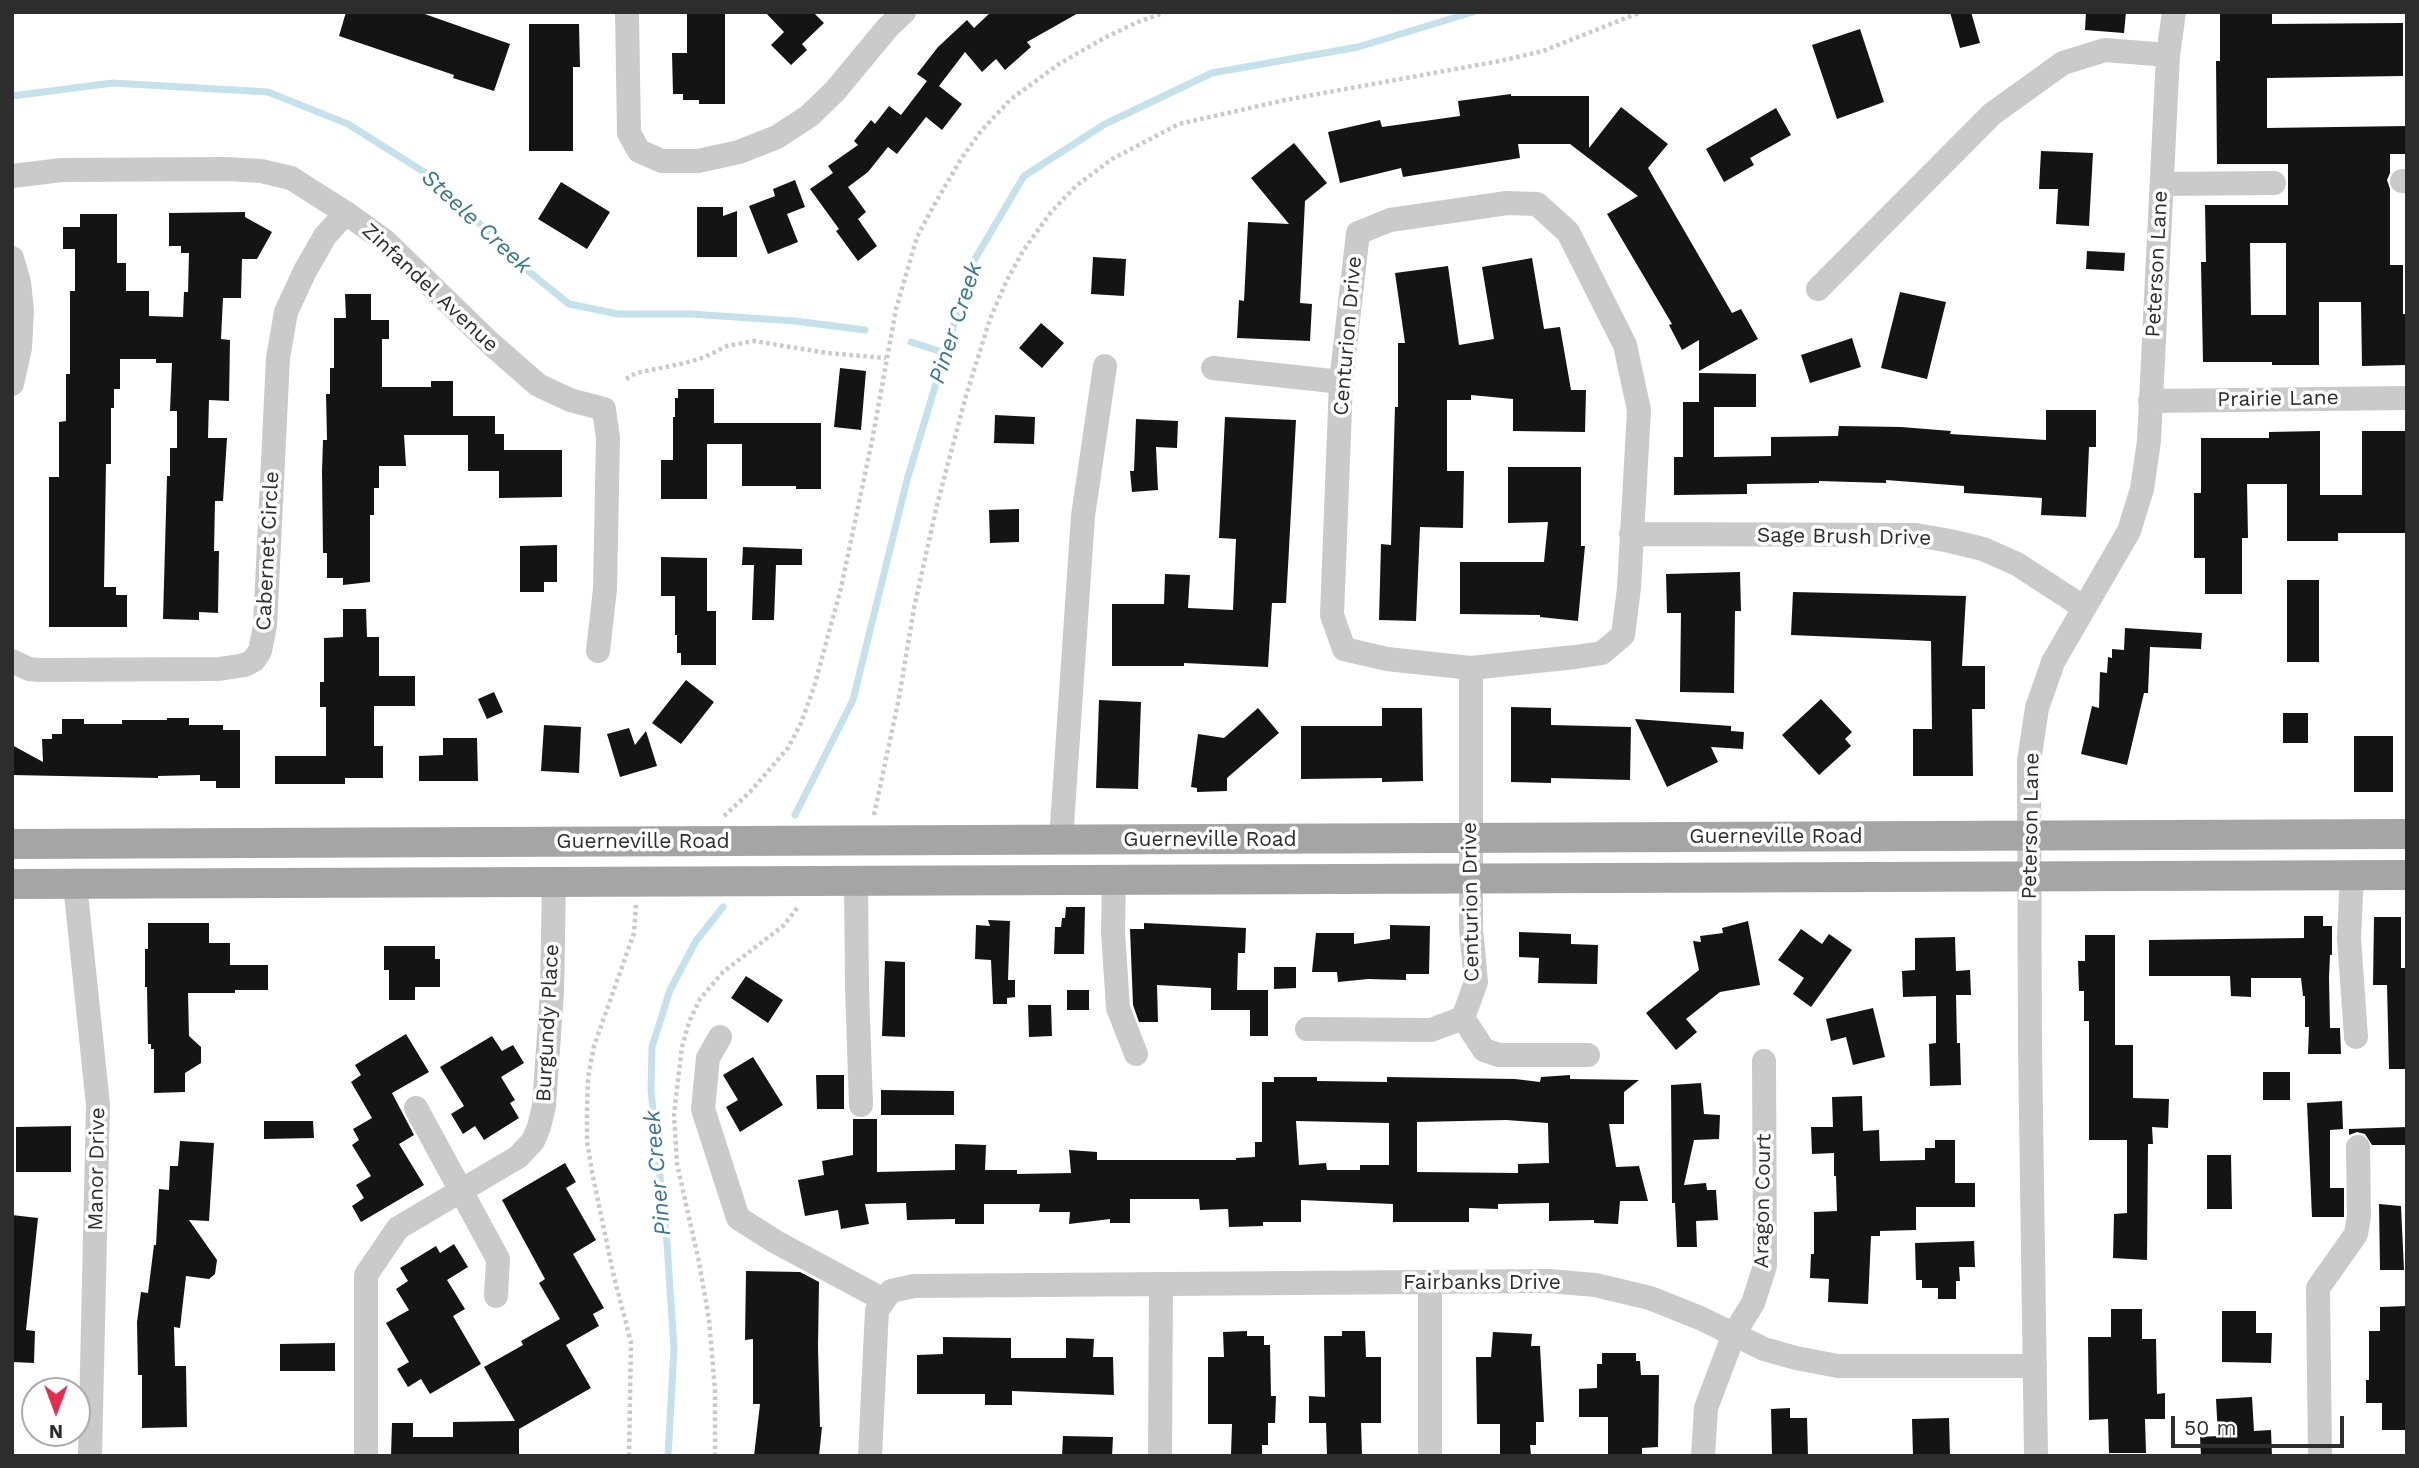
<!DOCTYPE html>
<html>
<head>
<meta charset="utf-8">
<style>
  body { margin:0 }
  #map { position:relative; width:2419px; height:1468px; overflow:hidden; background:#fff; font-family:"Work Sans",sans-serif }
  canvas { display:block }
  .frame { position:absolute; inset:0; border:14px solid #2d2d2d; pointer-events:none }
  .north { position:absolute; left:21px; top:1377px; width:70px; height:70px; box-sizing:border-box; background:#fff; border:2px solid #ababab; border-radius:50%; rotate:180deg; font-size:19px; font-weight:700; line-height:28px; text-align:center; color:#2d2d2d }
  .north::after { content:''; display:block; margin:auto; width:24px; height:32px; background:#e72c50; clip-path:polygon(50% 0,100% 100%,50% 72%,0 100%) }
  .scale { position:absolute; left:2171px; top:1416px; width:173px; height:32px; box-sizing:border-box; border:4px solid #2d2d2d; border-top:0; padding-left:9px; font-size:21px; line-height:24px; white-space:nowrap; color:#2d2d2d; -webkit-text-stroke:5px #fff; paint-order:stroke }
</style>
</head>
<body>
<div id="map">
<canvas width="2419" height="1468"></canvas>
<div class="frame"></div>
<div class="north">N</div>
<div class="scale">50 m</div>
</div>
<script>
const ctx = document.querySelector('canvas').getContext('2d');
ctx.lineJoin = 'round';
const toPath = rows => new Path2D(rows.map(r => 'M' + r).join(''));
function strokePath(path, color, width, dash) { ctx.strokeStyle = color; ctx.lineWidth = width; ctx.lineCap = dash ? 'butt' : 'round'; ctx.setLineDash(dash || []); ctx.stroke(path); }
function fillPath(path, color) { ctx.fillStyle = color; ctx.fill(path, 'evenodd'); }
function write(font, color, halo, rows, align = 'center') {
  ctx.font = font + ' "Work Sans",sans-serif'; ctx.lineWidth = 7; ctx.setLineDash([]); ctx.textBaseline = 'middle'; ctx.strokeStyle = halo; ctx.fillStyle = color; for (const [text, x, y, turn = 0] of rows) {
    ctx.save(); ctx.translate(x, y); ctx.rotate((+turn || 0) * Math.PI / 180); ctx.textAlign = isNaN(turn) ? turn : align; if (halo) ctx.strokeText(text, 0, 0); ctx.fillText(text, 0, 0); ctx.restore();
  }
}
strokePath(toPath([
  [12,96,113,83,268,92,348,124,435,179,522,266,569,304,618,314,690,314,795,321,865,330],
  [911,342,945,353],
  [795,815,853,700,907,480,972,264,1024,176,1105,124,1212,73,1358,47,1473,12],
  [668,1456,674,1349,667,1243,651,1091,652,1047,670,990,696,941,723,907]
]), '#c5e1eb', 7);
fillPath(toPath([
  [346,12,419,12,510,44,494,91,453,78,454,75,339,36],
  [687,12,725,12,725,104,699,104,699,100,683,100,683,94,673,94,672,53,687,53],
  [765,12,813,12,824,23,802,44,807,50,791,65,771,45,784,32],
  [991,12,1080,12,1027,42,1031,47,1005,70,996,59,982,72,965,52,939,86,962,104,942,130,926,117,897,154,888,147,868,172,848,187,866,212,858,219,877,246,858,261,836,231,839,229,810,189,833,173,828,166,858,145,854,141,871,120,875,124,889,106,901,115,927,81,917,74,938,47,967,20,974,28],
  [1950,12,1971,12,1980,43,1960,48],
  [2086,12,2126,12,2124,33,2085,30],
  [2220,12,2272,12,2272,24,2403,23,2403,76,2267,78,2267,128,2407,126,2407,154,2390,154,2390,173,2387,180,2390,189,2390,265,2403,265,2403,314,2407,314,2407,365,2362,366,2361,302,2319,302,2319,365,2272,365,2272,362,2203,362,2201,262,2206,262,2205,205,2288,205,2288,164,2217,164,2216,61,2220,61],
  [2250,243,2286,243,2286,315,2251,315],
  [529,24,579,24,580,67,573,67,573,151,529,151],
  [1860,29,1884,102,1837,119,1812,45],
  [1511,94,1511,96,1589,96,1589,148,1621,107,1668,144,1648,168,1732,313,1741,309,1758,339,1699,371,1699,340,1682,350,1669,325,1672,324,1607,214,1638,196,1570,144,1518,144,1520,158,1403,177,1401,168,1340,183,1328,132,1380,120,1382,127,1460,116,1458,101],
  [1776,108,1791,135,1750,158,1754,165,1724,182,1706,149],
  [1294,143,1327,183,1305,201,1300,303,1312,304,1310,341,1237,338,1239,300,1244,301,1248,222,1289,224,1251,178],
  [2041,151,2093,153,2089,226,2056,224,2058,189,2039,189],
  [795,180,805,207,787,214,798,242,768,254,749,206,775,196,773,189],
  [561,182,610,212,587,249,538,219],
  [697,207,723,207,723,216,737,211,737,257,697,257],
  [245,212,245,217,272,232,257,259,242,259,241,298,223,298,221,339,230,340,229,401,209,400,208,438,227,438,223,501,215,501,214,551,219,551,218,613,199,612,199,620,163,619,167,476,170,476,170,448,177,448,177,411,170,411,172,363,156,363,156,359,120,359,120,389,114,389,114,408,111,408,111,464,106,464,104,587,116,587,116,595,127,595,127,627,49,627,49,477,59,477,59,422,66,421,66,374,70,374,70,291,75,291,75,249,63,249,63,227,80,227,80,214,117,214,117,263,126,263,126,291,149,291,149,316,183,317,184,292,188,292,189,253,181,253,181,246,169,246,169,213],
  [2087,251,2125,253,2124,271,2086,269],
  [1093,257,1126,259,1124,296,1091,294],
  [1532,258,1544,329,1560,327,1571,390,1586,390,1585,432,1513,431,1513,399,1471,395,1471,400,1447,400,1447,471,1464,471,1463,528,1420,527,1416,621,1379,620,1381,544,1391,545,1395,407,1398,407,1398,343,1405,343,1395,273,1448,266,1459,345,1494,339,1482,267],
  [1900,292,1946,302,1927,379,1881,368],
  [345,294,371,294,371,320,389,320,389,339,382,339,382,387,431,387,431,381,453,381,453,416,495,416,495,434,504,434,504,450,562,450,562,497,499,498,499,471,468,471,468,435,404,435,406,466,379,466,379,488,374,488,374,515,370,515,370,582,343,585,343,578,327,578,327,553,323,553,322,472,323,440,327,440,326,394,330,394,330,368,334,368,334,318,346,318],
  [1041,323,1064,343,1042,368,1019,348],
  [1852,338,1861,367,1810,383,1801,355],
  [840,368,866,371,861,430,834,427],
  [1699,373,1756,374,1756,407,1714,407,1714,457,1771,456,1771,437,1838,436,1839,426,1901,427,1951,431,1950,434,2046,440,2046,410,2096,410,2096,447,2089,447,2086,517,2041,515,2042,498,1964,493,1964,486,1886,480,1886,483,1819,481,1819,483,1747,484,1747,494,1674,495,1674,457,1683,457,1683,402,1699,402],
  [678,389,714,389,714,423,821,423,821,489,796,489,796,486,742,486,742,444,707,444,707,499,661,499,661,460,673,460,673,417,675,417,675,398,678,398],
  [995,415,1035,417,1034,444,994,443],
  [1225,417,1296,420,1286,603,1272,603,1268,667,1184,663,1184,666,1112,666,1112,604,1164,604,1165,574,1190,575,1188,608,1233,610,1236,539,1219,538],
  [1136,419,1178,421,1177,448,1156,447,1158,490,1132,492,1130,471,1134,471],
  [2320,431,2320,495,2362,495,2362,431,2407,431,2405,533,2338,533,2338,541,2287,541,2287,484,2247,484,2248,538,2242,538,2242,594,2205,594,2205,558,2194,558,2194,493,2201,493,2201,438,2269,438,2269,432],
  [1508,467,1581,467,1581,546,1585,546,1578,621,1540,617,1540,615,1460,614,1460,562,1544,562,1548,522,1508,523],
  [1019,509,1019,542,990,543,989,510],
  [557,545,557,582,544,582,544,592,520,592,520,546],
  [743,547,802,549,802,565,776,565,774,620,752,620,754,565,742,565],
  [661,557,707,558,707,611,716,611,716,665,681,665,681,653,677,653,677,635,675,635,675,596,661,596],
  [1740,572,1741,611,1735,611,1734,693,1680,692,1681,613,1667,613,1666,574],
  [2287,580,2319,580,2319,662,2287,662],
  [1793,592,1966,596,1962,666,1985,666,1985,709,1972,709,1973,776,1913,776,1913,729,1932,729,1931,641,1791,635],
  [343,609,366,609,367,637,379,637,379,676,415,676,415,706,374,706,374,746,383,746,383,778,345,778,345,784,275,784,275,756,326,756,326,707,320,707,320,682,324,682,324,638,343,637],
  [2125,628,2202,633,2201,649,2150,647,2148,693,2144,693,2127,765,2081,754,2092,706,2099,708,2100,672,2107,673,2108,657,2112,658,2112,649,2124,650],
  [686,680,714,702,681,744,652,723],
  [494,692,503,712,487,719,478,699],
  [1821,699,1852,732,1845,739,1851,746,1819,775,1782,735],
  [1099,700,1141,702,1138,789,1096,788],
  [1511,707,1551,708,1551,725,1631,727,1630,780,1551,778,1551,783,1511,782],
  [1258,708,1279,733,1227,778,1227,791,1197,792,1197,788,1191,787,1198,734,1224,738],
  [1382,708,1422,708,1423,781,1382,782,1382,778,1301,779,1301,726,1382,726],
  [2283,713,2308,713,2308,743,2283,743],
  [167,718,189,718,189,725,223,725,223,730,240,730,240,788,216,788,216,781,200,781,200,775,158,776,158,778,12,775,12,745,43,762,42,739,52,739,52,734,62,734,62,719,84,719,84,724,122,724,122,720,167,720],
  [1635,719,1731,726,1731,731,1744,732,1743,749,1711,747,1718,762,1667,787],
  [544,725,581,727,579,773,541,771],
  [629,728,635,745,646,731,657,766,620,777,607,734],
  [2354,736,2393,736,2393,792,2354,792],
  [443,738,477,738,478,781,419,781,419,756,443,755],
  [1066,907,1085,907,1084,954,1054,954,1055,927,1061,927,1062,918,1065,918],
  [2304,916,2323,916,2323,926,2332,926,2332,955,2330,955,2329,978,2330,1028,2340,1028,2341,1054,2308,1054,2309,1027,2305,1027,2305,996,2303,996,2301,978,2251,978,2251,997,2231,996,2230,976,2149,976,2149,940,2304,938],
  [2374,917,2401,917,2401,968,2407,968,2407,1069,2389,1069,2387,985,2373,985],
  [988,920,1010,921,1008,980,1015,980,1015,997,1007,998,1007,1004,993,1004,991,960,975,959,976,925,990,926],
  [1748,921,1760,985,1720,992,1686,1019,1697,1032,1676,1050,1646,1013,1699,970,1693,941,1701,942,1700,936,1723,933,1722,928],
  [148,923,209,923,209,943,230,943,230,965,268,965,268,990,235,990,235,993,188,993,189,1036,201,1047,201,1063,185,1073,185,1092,154,1093,154,1049,151,1049,151,1044,148,1044,147,987,145,987,145,949,148,949],
  [1144,923,1246,928,1245,953,1238,953,1237,990,1268,990,1268,1036,1250,1036,1250,1010,1211,1010,1211,988,1157,985,1158,1022,1139,1022,1133,1005,1130,929,1144,929],
  [1390,925,1430,926,1429,974,1406,974,1406,980,1368,979,1338,982,1337,972,1312,972,1316,933,1354,933,1354,944,1390,939],
  [1801,929,1822,944,1829,934,1852,950,1811,1007,1793,994,1804,978,1778,960],
  [1519,932,1571,934,1571,944,1598,945,1597,984,1538,983,1539,958,1519,957],
  [2085,935,2115,935,2115,1045,2133,1045,2133,1098,2169,1099,2168,1128,2152,1127,2153,1144,2148,1144,2147,1260,2113,1258,2114,1214,2127,1213,2127,1140,2089,1140,2089,1021,2084,1021,2084,991,2079,991,2078,961,2085,961],
  [1955,937,1956,971,1970,970,1971,995,1956,995,1957,1043,1960,1043,1961,1085,1930,1086,1929,1044,1936,1043,1936,996,1903,997,1902,971,1915,970,1915,938],
  [384,946,435,946,435,959,440,959,440,987,415,987,415,1000,389,1000,389,970,384,970],
  [885,961,905,962,905,1037,882,1036],
  [1274,967,1296,967,1296,988,1274,989],
  [746,976,783,1000,768,1023,731,998],
  [1067,990,1089,990,1089,1010,1067,1010],
  [1028,1005,1051,1005,1052,1036,1029,1037],
  [1873,1008,1885,1057,1853,1065,1846,1037,1831,1041,1826,1019],
  [406,1034,429,1072,392,1093,414,1135,399,1144,424,1185,361,1222,352,1206,364,1198,356,1185,371,1176,352,1145,359,1140,353,1129,372,1118,351,1082,361,1075,355,1065],
  [492,1036,502,1051,513,1045,524,1063,501,1077,515,1100,510,1103,519,1118,484,1140,475,1126,463,1134,451,1114,464,1106,440,1067],
  [753,1057,783,1105,740,1132,726,1107,738,1100,723,1075],
  [2263,1072,2290,1072,2290,1100,2263,1100],
  [816,1075,844,1075,844,1109,817,1109],
  [1570,1075,1570,1079,1639,1080,1624,1092,1624,1124,1609,1124,1616,1167,1639,1166,1648,1201,1620,1201,1618,1224,1594,1223,1594,1220,1549,1221,1549,1203,1498,1204,1498,1209,1469,1208,1469,1222,1393,1222,1393,1204,1301,1200,1301,1222,1263,1222,1263,1226,1229,1227,1228,1209,1200,1210,1199,1199,1130,1199,1130,1223,1110,1223,1110,1219,1069,1224,1070,1212,1039,1212,1040,1204,984,1204,984,1224,955,1224,955,1219,907,1220,906,1203,865,1204,869,1224,841,1229,838,1210,805,1216,798,1180,824,1175,822,1161,853,1155,853,1119,877,1119,877,1172,955,1170,955,1144,986,1145,985,1170,1017,1170,1017,1174,1071,1173,1069,1150,1097,1152,1097,1160,1236,1160,1236,1158,1255,1157,1255,1142,1262,1142,1262,1082,1274,1082,1274,1077,1317,1077,1317,1081,1387,1082,1387,1077,1515,1079,1540,1082,1541,1077],
  [1506,1120,1548,1123,1549,1163,1518,1164,1518,1173,1417,1172,1417,1122],
  [1296,1121,1389,1123,1389,1165,1360,1165,1360,1170,1327,1170,1326,1163,1299,1165],
  [1701,1083,1704,1114,1720,1115,1719,1139,1694,1140,1684,1185,1706,1183,1707,1190,1716,1190,1718,1220,1696,1221,1697,1247,1677,1247,1675,1203,1672,1203,1671,1085],
  [881,1090,954,1091,954,1115,881,1115],
  [1862,1096,1863,1131,1879,1130,1880,1161,1925,1160,1925,1148,1935,1148,1935,1140,1955,1140,1955,1183,1975,1183,1975,1207,1916,1207,1916,1230,1880,1231,1880,1236,1871,1236,1868,1304,1828,1302,1829,1279,1810,1278,1811,1254,1814,1254,1814,1212,1837,1211,1836,1176,1834,1176,1834,1153,1812,1154,1811,1127,1833,1127,1832,1097],
  [2342,1101,2343,1129,2330,1130,2330,1188,2344,1188,2344,1217,2312,1217,2307,1103],
  [264,1121,313,1121,314,1138,264,1139],
  [71,1126,71,1172,16,1172,16,1127],
  [2407,1127,2407,1145,2372,1145,2365,1134,2357,1132,2349,1135,2349,1129],
  [180,1141,214,1143,209,1221,189,1220,217,1260,215,1274,209,1279,186,1276,180,1328,174,1327,175,1366,186,1366,187,1427,142,1428,142,1375,138,1375,137,1322,141,1292,148,1293,154,1245,156,1245,159,1189,169,1190,170,1166,178,1166],
  [2207,1155,2231,1155,2232,1209,2207,1209],
  [565,1163,576,1182,566,1188,596,1240,573,1254,604,1308,593,1314,599,1326,566,1345,591,1388,519,1429,519,1456,391,1456,392,1423,413,1423,413,1437,453,1437,453,1422,515,1421,484,1367,523,1345,521,1341,560,1319,539,1283,545,1279,502,1200],
  [2379,1204,2401,1206,2404,1270,2380,1270],
  [12,1215,38,1218,26,1330,35,1331,34,1363,12,1362],
  [1974,1241,1975,1267,1959,1267,1960,1281,1956,1281,1956,1299,1938,1299,1938,1288,1922,1288,1922,1280,1916,1280,1915,1243],
  [454,1244,468,1267,447,1280,465,1309,453,1316,481,1364,430,1394,421,1379,408,1387,397,1369,409,1362,386,1323,409,1310,396,1289,408,1281,400,1268,436,1246,440,1253],
  [746,1271,800,1272,819,1282,818,1347,820,1427,822,1427,819,1456,754,1456,760,1404,753,1404,753,1339,745,1340],
  [2407,1306,2407,1430,2382,1430,2382,1403,2366,1403,2366,1380,2369,1380,2369,1331,2380,1331,2380,1307],
  [2111,1309,2142,1309,2142,1339,2156,1339,2157,1394,2165,1393,2165,1419,2145,1419,2146,1453,2109,1453,2108,1419,2089,1420,2088,1337,2111,1337],
  [2222,1311,2256,1311,2256,1333,2272,1333,2271,1363,2222,1362],
  [1247,1331,1247,1336,1264,1336,1264,1345,1270,1345,1271,1396,1276,1396,1275,1423,1268,1423,1268,1445,1262,1445,1262,1455,1231,1455,1232,1424,1208,1424,1208,1357,1224,1357,1223,1332],
  [1342,1331,1365,1331,1366,1357,1381,1357,1381,1423,1361,1423,1362,1454,1327,1455,1326,1423,1309,1423,1309,1396,1325,1397,1324,1336,1342,1336],
  [1493,1332,1532,1334,1531,1346,1540,1346,1544,1422,1536,1422,1536,1445,1530,1445,1531,1455,1500,1454,1500,1424,1477,1424,1476,1357,1491,1357],
  [943,1337,1011,1338,1011,1358,1066,1358,1066,1338,1094,1339,1093,1357,1113,1357,1114,1395,1012,1391,1012,1405,985,1405,985,1394,917,1394,917,1355,943,1354],
  [335,1343,335,1371,280,1371,280,1344],
  [1602,1353,1636,1353,1636,1361,1640,1361,1641,1375,1659,1375,1658,1447,1642,1448,1642,1456,1608,1456,1608,1417,1579,1417,1579,1389,1597,1388,1597,1364,1602,1364],
  [2252,1397,2254,1431,2271,1430,2272,1456,2201,1456,2200,1437,2218,1436,2216,1399],
  [1790,1408,1790,1418,1807,1418,1808,1456,1772,1456,1771,1409],
  [1949,1418,1950,1456,1913,1456,1912,1419],
  [1063,1436,1113,1437,1112,1456,1062,1456]
]), '#141414');
strokePath(toPath([
  [626,379,636,373,685,363,705,357,727,346,754,341,827,353,886,358],
  [874,815,899,698,914,608,937,505,966,396,990,319,1006,282,1023,251,1051,212,1076,186,1112,159,1179,124,1285,100,1500,61,1543,51,1641,12],
  [724,816,750,792,788,748,801,723,814,687,841,588,872,441,896,309,917,237,933,207,961,159,981,131,1011,99,1059,64,1106,37,1138,22,1166,12],
  [629,1456,631,1342,614,1277,592,1172,587,1141,587,1111,588,1078,594,1046,634,933,636,904],
  [715,1456,715,1391,709,1319,699,1262,677,1164,674,1114,682,1047,689,1022,700,999,723,972,783,926,798,907]
]), '#cacaca', 4.5, [3.5, 3.5]);
strokePath(toPath([
  [627,12,629,133,639,151,662,161,698,161,739,152,777,137,809,116,835,91,888,27,904,12],
  [12,176,62,170,227,169,261,171,291,178,346,213,385,241,490,343,538,385,570,400,604,409,608,438,605,589,598,651],
  [2402,181,2407,181],
  [2162,184,2274,183],
  [1507,203,1537,204,1568,232,1625,345,1639,410,1629,588,1623,635,1602,653,1575,657,1471,668,1387,659,1344,649,1332,615,1341,382,1358,233,1390,220,1507,203],
  [12,258,19,282,22,310,20,348,12,384],
  [1818,289,1992,114,2063,63,2105,50,2168,55],
  [1213,368,1341,382],
  [2150,401,2407,398],
  [1631,534,1916,535,1950,541,1983,549,2017,564,2083,607],
  [12,661,29,669,40,670,219,669,245,665,254,660,260,651,265,626,278,358,286,312,305,271,325,236,346,213],
  [1061,840,1083,516,1105,366],
  [2352,875,2349,938,2356,1037],
  [1114,879,1113,931,1118,1008,1136,1054],
  [856,880,857,988,861,1105],
  [75,884,98,1105,90,1456],
  [1463,1018,1484,1050,1499,1055,1588,1055],
  [1307,1029,1431,1030,1463,1018,1476,982,1471,929,1471,668],
  [720,1037,708,1058,703,1109,738,1218,776,1242,884,1300],
  [416,1108,498,1259,496,1296],
  [1430,1282,1430,1456],
  [366,1456,366,1275,398,1228,518,1157,533,1141,539,1127,544,1106,552,992,554,882],
  [870,1456,877,1310,891,1291,914,1286,1549,1281,1595,1285,1650,1298,1700,1318,1764,1349,1796,1358,1838,1366,2035,1366],
  [1160,1456,1161,1284],
  [1703,1456,1706,1408,1734,1334,1753,1303,1765,1266,1764,1061],
  [2036,1456,2030,1046,2029,761,2037,708,2053,662,2129,531,2142,489,2149,441,2168,55,2174,12],
  [2320,1456,2318,1288,2356,1234,2359,1216,2358,1147]
]), '#cacaca', 24);
strokePath(toPath([
  [12,844,2407,834],
  [12,884,2407,875]
]), '#a5a5a5', 30);
write('21px', '#2d2d2d', '#fff', [
  ["Peterson Lane",2157,264,-87],
  ["Zinfandel Avenue",430,288,43],
  ["Centurion Drive",1348,336,-85],
  ["Prairie Lane",2278,399,-1],
  ["Sage Brush Drive",1844,537,1],
  ["Cabernet Circle",268,551,-87],
  ["Peterson Lane",2031,826,-89],
  ["Guerneville Road",1776,837],
  ["Guerneville Road",1210,840],
  ["Guerneville Road",643,842],
  ["Centurion Drive",1471,902,-91],
  ["Burgundy Place",548,1023,-87],
  ["Manor Drive",97,1169,-89],
  ["Aragon Court",1763,1201,-89],
  ["Fairbanks Drive",1482,1283]
]);
write('italic 23px', '#3a788f', '#fff', [
  ["Steele Creek",476,222,43],
  ["Piner Creek",956,323,-72],
  ["Piner Creek",658,1173,-95]
]);
</script>
</body>
</html>
